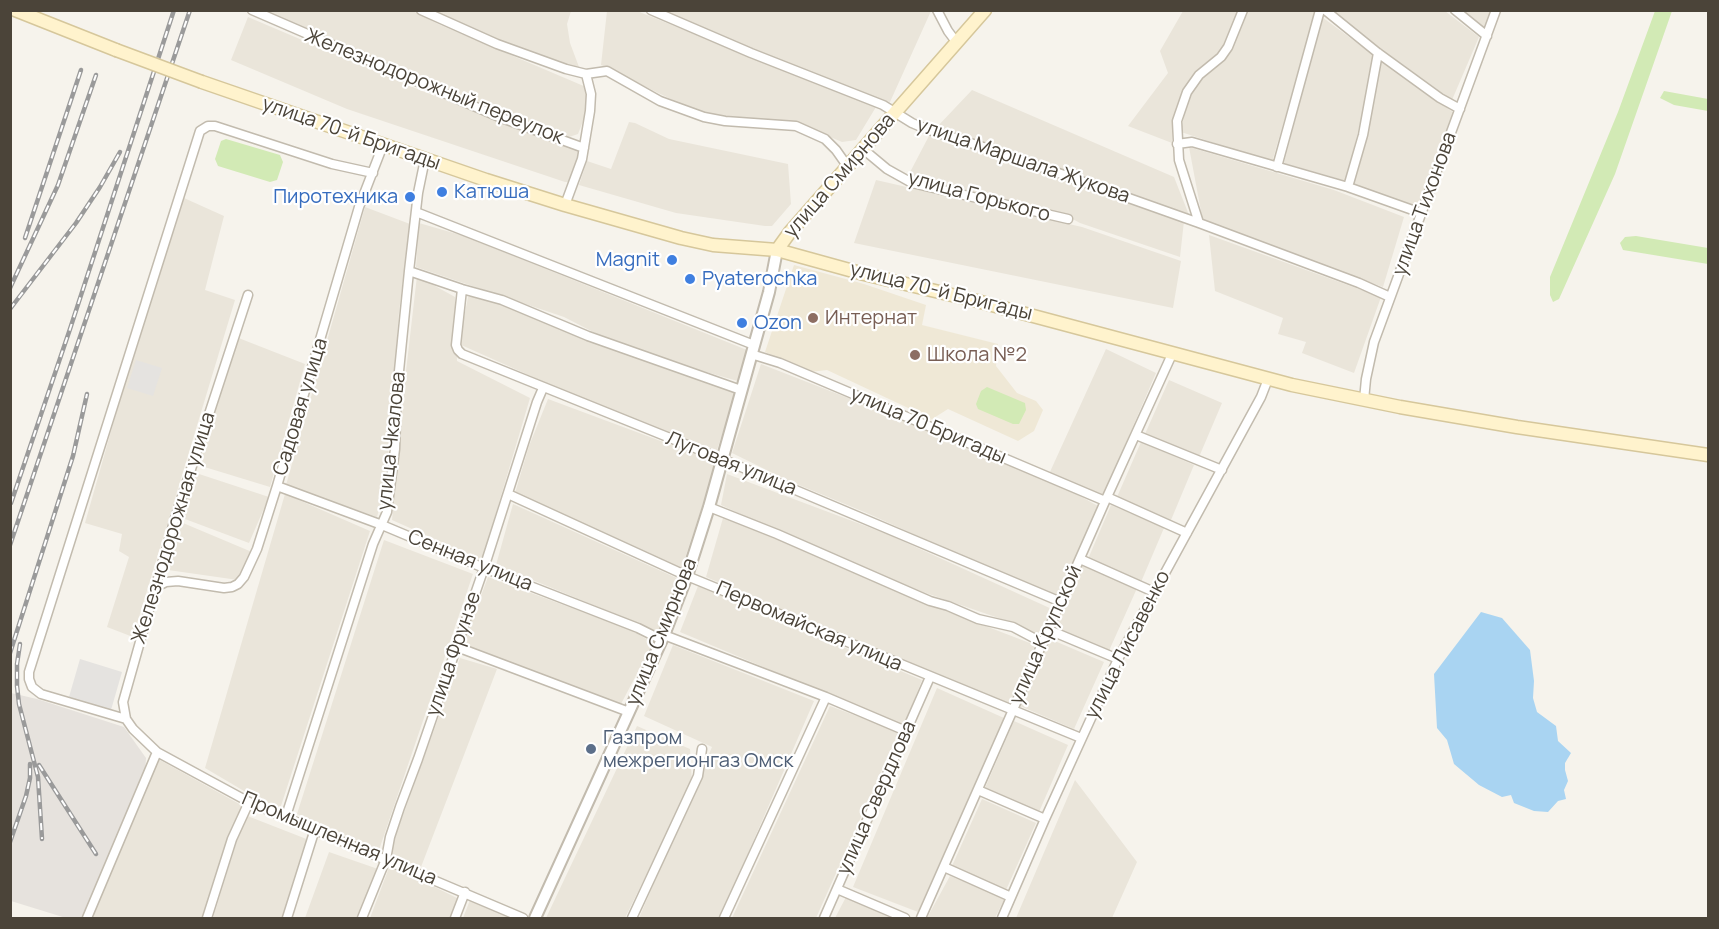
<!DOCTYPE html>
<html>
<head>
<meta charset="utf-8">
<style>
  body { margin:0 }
  #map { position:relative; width:1719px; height:929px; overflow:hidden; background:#f6f3ec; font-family:Manrope,sans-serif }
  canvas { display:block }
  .frame { position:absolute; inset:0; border:12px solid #4b4439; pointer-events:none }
</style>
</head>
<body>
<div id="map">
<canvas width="1719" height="929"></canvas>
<div class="frame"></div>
</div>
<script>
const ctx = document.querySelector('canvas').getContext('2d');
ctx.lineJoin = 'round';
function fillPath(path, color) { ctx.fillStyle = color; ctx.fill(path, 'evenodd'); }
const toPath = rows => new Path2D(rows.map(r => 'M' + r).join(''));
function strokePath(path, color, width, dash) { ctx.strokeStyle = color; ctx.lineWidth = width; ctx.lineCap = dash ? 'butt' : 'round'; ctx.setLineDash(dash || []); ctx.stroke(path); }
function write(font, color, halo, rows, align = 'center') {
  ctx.font = font + ' Manrope,sans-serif'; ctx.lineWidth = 4.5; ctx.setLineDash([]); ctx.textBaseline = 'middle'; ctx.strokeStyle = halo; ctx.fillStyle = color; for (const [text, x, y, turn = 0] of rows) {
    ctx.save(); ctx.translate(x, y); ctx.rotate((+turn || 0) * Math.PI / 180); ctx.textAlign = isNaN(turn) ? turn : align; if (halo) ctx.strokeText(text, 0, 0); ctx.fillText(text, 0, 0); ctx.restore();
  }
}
fillPath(toPath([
  [261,11,413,11,438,24,586,87,587,111,578,134,569,137,542,129,441,86,372,61],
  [431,11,571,11,567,24,570,43,579,67,558,63,515,47],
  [607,11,637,11,876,107,856,140,842,142,802,125,776,120,719,116,687,107,601,65],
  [659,11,931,11,890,102,872,98],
  [1183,11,1238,11,1225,43,1217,54,1197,72,1182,94,1173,118,1172,143,1128,126,1168,73,1160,51],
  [1246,11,1316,11,1272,162,1181,132,1188,94,1204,77,1227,57],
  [1331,11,1445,11,1479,37,1452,100,1361,35],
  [1459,11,1491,11,1484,28],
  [248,17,422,91,569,146,579,151,581,160,573,178,569,182,565,182,347,109,231,60],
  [1322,17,1376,57,1346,181,1284,163],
  [1380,60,1454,113,1419,207,1353,185,1370,118],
  [972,90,1174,177,1189,215,936,128],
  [629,122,635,123,669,139,788,164,791,204,772,226,765,226,676,213,579,185,587,161,611,169],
  [930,134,1062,177,1184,221,1180,257,1080,223,1067,216,908,176],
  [1189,147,1334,190,1404,217,1383,287,1203,222],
  [876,180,1082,227,1181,261,1173,308,854,243],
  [184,198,224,216,205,290,235,300,133,637,107,627,129,557,119,551,122,534,85,523,125,382],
  [365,207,410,224,399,312,386,485,377,517,286,485],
  [419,223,464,236,747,350,741,382,689,367,603,337,564,317,416,267],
  [1209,235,1381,297,1354,373,1302,353,1306,342,1278,334,1283,318,1215,291],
  [417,276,455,297,457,361,530,398,482,560,392,520,406,371],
  [477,295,613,350,736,392,717,450,667,433,562,390,459,344,468,297],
  [236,337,305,364,270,487,198,465],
  [1106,349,1156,373,1103,496,1049,474],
  [761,364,907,421,1067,489,1098,506,1059,600,869,514,787,480,732,453],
  [1169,380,1222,403,1199,457,1145,434],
  [548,399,717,462,681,570,515,493,529,446],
  [1141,442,1194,465,1171,520,1117,497],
  [193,472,269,497,249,543,177,516],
  [727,474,887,534,1054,610,1041,636,1010,622,923,592,820,551,721,505],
  [285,494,370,531,280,809,244,791,205,768],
  [513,504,681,580,659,632,496,565],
  [1111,505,1164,528,1141,582,1088,559],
  [723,518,809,550,897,592,1035,645,1012,706,706,577],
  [183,523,252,552,238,580,168,570,177,524],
  [384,540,473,574,379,850,297,814],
  [1084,562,1138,586,1108,653,1055,630],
  [488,577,631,630,653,643,621,704,463,644],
  [698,586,922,680,904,726,680,632],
  [1050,639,1104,662,1074,729,1020,706],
  [673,645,814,701,720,918,639,918,712,747,644,716],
  [460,658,497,669,421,867,389,854],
  [937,688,1004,718,918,912,853,887],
  [830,706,899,732,816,918,732,918],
  [1014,721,1068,745,1039,812,985,788],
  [637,726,690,749,692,782,625,918,546,918],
  [158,759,243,806,235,824,203,918,91,918],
  [1075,780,1137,862,1112,918,1016,918],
  [982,799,1036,823,1006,890,952,866],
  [245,815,309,840,285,918,213,918],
  [329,852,378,869,358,918,305,918],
  [390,865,459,899,451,918,370,918],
  [950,876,1005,898,995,918,927,918],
  [846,897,891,918,835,918],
  [470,900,510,918,463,918]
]), '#eae5da');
fillPath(toPath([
  [11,693,37,699,124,727,146,758,145,773,84,918,66,918,11,901]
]), '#e6e2dd');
fillPath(toPath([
  [794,265,864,284,926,305,922,325,998,344,996,366,1017,393,1036,401,1043,410,1034,431,1018,441,948,409,929,421,923,419,921,414,827,370,810,372,765,352]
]), '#efe8d6');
fillPath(toPath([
  [1655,11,1672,11,1615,174,1559,299,1553,302,1550,295,1550,277,1618,112],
  [1664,91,1708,99,1708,111,1674,105,1660,98],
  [226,139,280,155,283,162,277,180,270,182,218,166,215,159,221,141],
  [1636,236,1708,248,1708,264,1623,250,1620,243,1625,237],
  [987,387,1025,403,1026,410,1019,424,1013,424,978,409,976,404,981,391]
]), '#d2eab5');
fillPath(toPath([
  [136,360,162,368,153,396,127,388],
  [80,659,122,672,111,710,69,697]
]), '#e5e3e0');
fillPath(toPath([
  [1481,612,1502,618,1530,650,1534,681,1533,698,1537,712,1556,726,1558,741,1571,753,1565,763,1565,770,1568,781,1564,790,1566,799,1558,801,1548,812,1534,811,1514,803,1511,795,1502,797,1479,785,1454,764,1447,740,1437,728,1434,674]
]), '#a9d4f2');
const minor = toPath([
  [252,10,499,117,584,148],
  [421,10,497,44,566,69,586,74,607,71,660,101,704,117,725,121,796,126,825,139,836,150,848,167],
  [651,10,751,53,883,105,912,123,926,129,1002,153,1199,223,1359,283,1390,297],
  [937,10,948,31,957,43],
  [1325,10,1378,53,1440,98,1460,109],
  [1455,10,1487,36],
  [1177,144,1192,142,1348,187,1421,213],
  [863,149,887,169,912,183,1068,219],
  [1277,167,1320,10],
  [1348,187,1363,135,1378,53],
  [565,205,582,159,590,111,591,94,586,74],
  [416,212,754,345],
  [1199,223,1179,160,1177,121,1187,92,1199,75,1221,57,1228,47,1243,10],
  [409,271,462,289,502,300,588,336,741,390],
  [462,289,456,345,458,350,462,354,722,459,1061,602],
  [248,295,175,518,123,702,126,719,133,729,157,752,249,802,523,918],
  [751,354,780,363,1105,501],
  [1364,400,1366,379,1374,342,1496,10],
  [1136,435,1222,470],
  [277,486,382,525,484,568,638,628,662,640],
  [508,494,687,576,1081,738],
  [1107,497,1187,533],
  [709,507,777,534,930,601,948,606,978,619,1013,627,1043,643],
  [1080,559,1154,592],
  [156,587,166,582,178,581,224,588,232,587,238,584,244,577,257,549,277,486,359,207,383,145],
  [1049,630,1118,659],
  [664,635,826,697,906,731],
  [457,647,629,712],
  [126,719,41,694,32,687,29,679,29,672,200,131,208,126,215,126,332,164,373,173],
  [978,790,1045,819],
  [286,816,373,544,387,512,395,449,397,391,409,271,418,193,425,159],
  [944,867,1011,897],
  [837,889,905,918],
  [87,918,157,752],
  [207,918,232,839,249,802],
  [287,918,315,829],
  [362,918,386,859,390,837,400,807,418,759,484,568,537,402,543,388],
  [455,918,465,892],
  [632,918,698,776,702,749],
  [724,918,826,697],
  [824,918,930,677],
  [921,918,1107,497,1173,352],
  [1002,918,1045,819,1118,659,1261,397,1268,379]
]);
const tertiary = toPath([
  [535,918,664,635,687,576,709,507,769,292,777,250]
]);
const secondary = toPath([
  [15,10,116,50],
  [202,82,486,180,565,205,681,238,713,245,777,250,864,274,977,301,1292,385,1400,407,1517,427,1708,455],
  [777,250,790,232,985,10]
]);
strokePath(minor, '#c2bbae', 11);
strokePath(tertiary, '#c2bbae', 14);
strokePath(secondary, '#d6c79b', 15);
strokePath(minor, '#fff', 8);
strokePath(tertiary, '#fff', 10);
strokePath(secondary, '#fff3cd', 12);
const rail = toPath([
  [25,238,81,70],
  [10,288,58,185,96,75],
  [10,309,76,223,100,187,120,152],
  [11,503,70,329,174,10],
  [10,545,190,10],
  [20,644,17,664,17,686,19,704,38,777,42,839],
  [10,653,73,456,87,394],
  [39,765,96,854],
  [10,842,26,796,30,778,30,764]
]);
strokePath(rail, '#9a9a9a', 4.5);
strokePath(rail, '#fff', 2, [7]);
const secondaryBridge = toPath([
  [116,50,202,82]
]);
strokePath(secondaryBridge, '#d6c79b', 15, []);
strokePath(secondaryBridge, '#fff3cd', 12);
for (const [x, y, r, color] of [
  [442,192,6,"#3f7fe0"],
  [410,197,6,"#3f7fe0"],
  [672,260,6,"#3f7fe0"],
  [690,279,6,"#3f7fe0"],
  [813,318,6,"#8d6e63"],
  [742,323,6,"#3f7fe0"],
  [915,355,6,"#8d6e63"],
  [591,749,6,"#5c6f8a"]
]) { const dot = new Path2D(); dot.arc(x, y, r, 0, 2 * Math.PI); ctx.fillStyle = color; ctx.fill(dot); strokePath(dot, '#fff', 2); }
write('20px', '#4b4439', '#fff', [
  ["Железнодорожный переулок",434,87,22],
  ["улица 70-й Бригады",351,134,19],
  ["улица Маршала Жукова",1023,161,19],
  ["улица Смирнова",840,176,-49],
  ["улица Горького",979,197,15],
  ["улица Тихонова",1425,204,-70],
  ["улица 70-й Бригады",941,292,14],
  ["Садовая улица",301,407,-73],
  ["улица 70 Бригады",928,426,23],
  ["улица Чкалова",392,441,-84],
  ["Луговая улица",731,464,22],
  ["Железнодорожная улица",174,528,-73],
  ["Сенная улица",470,561,22],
  ["Первомайская улица",809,627,23],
  ["улица Смирнова",662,632,-68],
  ["улица Крупской",1046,635,-66],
  ["улица Лисавенко",1128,645,-63],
  ["улица Фрунзе",454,654,-71],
  ["улица Свердлова",877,798,-66],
  ["Промышленная улица",339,839,23]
]);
write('20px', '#366cbe', '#fff', [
  ["Катюша",454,192],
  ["Пиротехника",398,197,"right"],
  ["Magnit",660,260,"right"],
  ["Pyaterochka",702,279],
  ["Ozon",754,323]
], 'left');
write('20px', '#785e54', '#fff', [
  ["Интернат",825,318],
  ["Школа №2",927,355]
], 'left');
write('20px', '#4e5e75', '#fff', [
  ["Газпром",603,738],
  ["межрегионгаз Омск",603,761]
], 'left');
</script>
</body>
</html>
